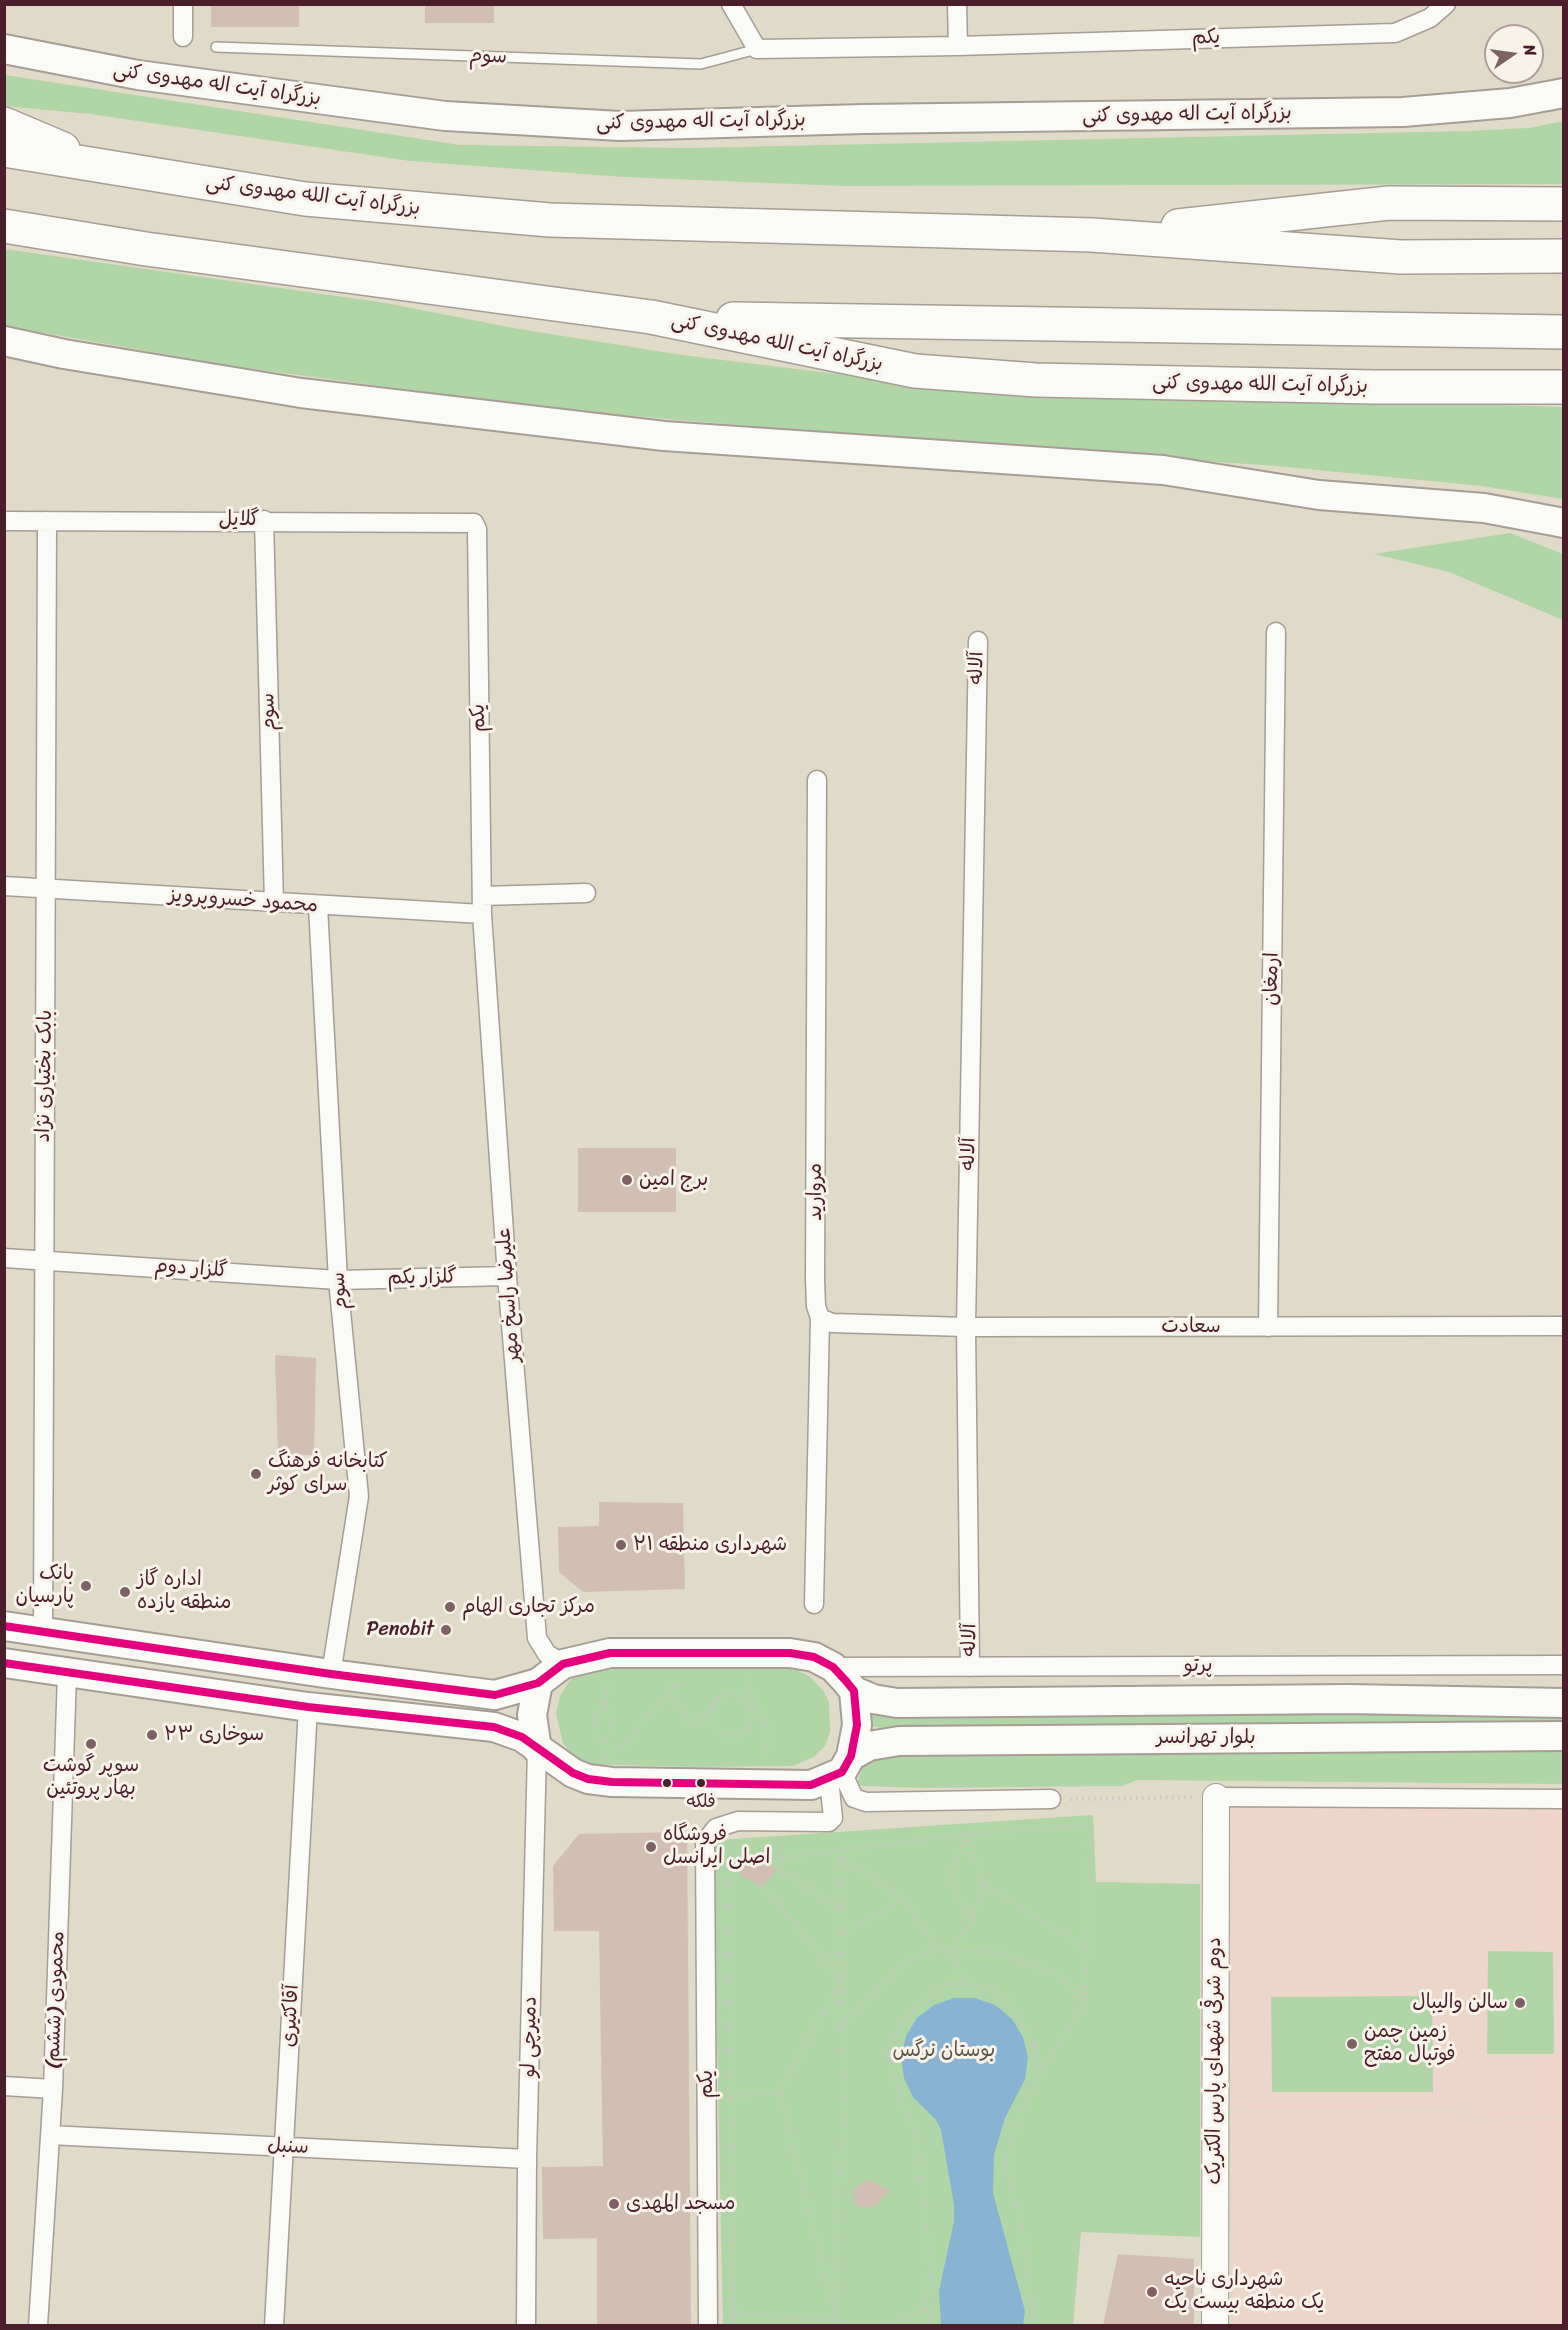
<!DOCTYPE html>
<html>
<head>
<meta charset="utf-8">
<style>
  body { margin:0 }
  #map { position:relative; width:1568px; height:2330px; overflow:hidden; background:#e0dbc8; font-family:Sriracha,sans-serif }
  canvas { display:block }
  .frame { position:absolute; inset:0; border:6px solid #4a1f2b; pointer-events:none }
  .north { position:absolute; left:1484px; top:24px; width:60px; height:60px; box-sizing:border-box; background:#f7f3e8; border:2px solid #b29e9c; border-radius:50%; rotate:77deg; font-size:16px; font-weight:700; line-height:24px; text-align:center; color:#4a1f2b }
  .north::after { content:''; display:block; margin:auto; width:21px; height:27px; background:#7e6162; clip-path:polygon(50% 0,100% 100%,50% 72%,0 100%) }
</style>
</head>
<body>
<div id="map">
<canvas width="1568" height="2330"></canvas>
<div class="frame"></div>
<div class="north">N</div>
</div>
<script>
const ctx = document.querySelector('canvas').getContext('2d');
ctx.lineJoin = 'round';
function fillPath(path, color) { ctx.fillStyle = color; ctx.fill(path, 'evenodd'); }
const toPath = rows => new Path2D(rows.map(r => 'M' + r).join(''));
function strokePath(path, color, width, dash) { ctx.strokeStyle = color; ctx.lineWidth = width; ctx.lineCap = dash ? 'butt' : 'round'; ctx.setLineDash(dash || []); ctx.stroke(path); }
function write(font, color, halo, rows, align = 'center') {
  ctx.font = font + ' Sriracha,"Playpen Sans Arabic",sans-serif'; ctx.lineWidth = 6; ctx.setLineDash([]); ctx.textBaseline = 'middle'; ctx.strokeStyle = halo; ctx.fillStyle = color; for (const [text, x, y, turn = 0] of rows) {
    ctx.save(); ctx.translate(x, y); ctx.rotate((+turn || 0) * Math.PI / 180); ctx.textAlign = isNaN(turn) ? turn : align; if (halo) ctx.strokeText(text, 0, 0); ctx.fillText(text, 0, 0); ctx.restore();
  }
}
fillPath(toPath([
  [1238,1804,1563,1811,1563,2114,1503,2115,1502,2117,1462,2120,1461,2108,1231,2109,1229,1808],
  [1460,2110,1461,2121,1504,2119,1504,2117,1563,2116,1563,2325,1232,2325,1231,2111]
]), '#edd5c9');
fillPath(toPath([
  [5,75,460,145,689,148,1467,131,1529,128,1563,121,1563,184,844,186,624,177,410,161,90,114,5,106],
  [4,249,386,303,513,328,682,355,958,389,1563,407,1563,499,1482,486,1276,466,944,443,553,409,231,366,5,326],
  [1510,533,1563,554,1563,620,1449,572,1374,554],
  [603,1666,778,1667,796,1670,809,1676,823,1690,829,1702,830,1732,825,1746,814,1757,793,1766,693,1767,588,1764,574,1757,563,1743,556,1714,560,1696,570,1680,584,1670],
  [874,1712,1564,1715,1563,1727,881,1728,873,1726,870,1721],
  [1251,1749,1564,1751,1563,1784,1137,1780,1122,1786,922,1788,862,1786,857,1783,863,1766,891,1750],
  [1093,1815,1096,1882,1200,1884,1200,2237,1081,2232,1073,2325,723,2325,713,1851,717,1840],
  [1488,1951,1553,1952,1554,2054,1487,2054],
  [1432,1996,1433,2092,1272,2092,1271,1997]
]), '#b0d5a7');
fillPath(toPath([
  [954,1998,975,1998,995,2005,1012,2019,1023,2037,1028,2057,1025,2079,1005,2118,994,2155,993,2193,1025,2311,1023,2325,941,2325,939,2291,954,2221,954,2205,941,2130,936,2120,913,2097,904,2078,901,2057,906,2036,917,2018,934,2005]
]), '#89b3d2');
fillPath(toPath([
  [211,4,299,4,299,27,211,27],
  [425,4,494,4,494,23,425,23],
  [578,1148,676,1148,676,1212,578,1212],
  [275,1355,316,1358,314,1455,278,1454],
  [599,1502,683,1503,685,1589,583,1592,559,1572,558,1527,599,1526],
  [687,1832,691,2325,597,2325,597,2238,543,2239,542,2167,603,2166,599,1931,554,1931,553,1866,579,1834],
  [743,1853,764,1860,777,1870,762,1886,740,1876],
  [868,2180,890,2190,874,2207,856,2206,853,2190],
  [1118,2254,1194,2259,1194,2325,1103,2325]
]), '#d2beb3');
const lane = toPath([
  [216,47,701,64,757,49]
]);
const street = toPath([
  [183,4,183,37],
  [731,4,757,49,958,46,1395,33,1430,18,1446,4],
  [957,4,958,46],
  [264,520,274,903],
  [4,521,474,523,477,529,482,914,507,1276,537,1638,547,1654,563,1664],
  [4,886,482,914],
  [482,896,586,893],
  [318,906,338,1280,359,1496,331,1674],
  [4,1258,338,1280,507,1276],
  [820,1318,832,1323,966,1327,1564,1326],
  [1268,1327,1276,632],
  [814,1604,820,1318,816,1306,815,1279,817,780],
  [43,1632,47,521],
  [833,1667,1564,1665],
  [970,1667,966,1327,978,641],
  [842,1772,854,1798,866,1802,1051,1799],
  [1216,1797,1564,1799],
  [4,2086,53,2089],
  [50,2135,527,2159],
  [38,2326,53,2089,67,1674],
  [274,2326,308,1707],
  [526,2326,527,2159,537,1749],
  [708,2326,705,1842,716,1828,738,1821,829,1822,833,1818,829,1779]
]);
const secondary = toPath([
  [1215,2326,1216,1797]
]);
const primary = toPath([
  [4,49,138,75,445,116,620,126,863,119,1403,112,1510,103,1564,93],
  [4,341,64,354,301,393,664,436,1163,470,1319,495,1484,508,1564,523],
  [4,1626,331,1674,495,1695,538,1683,563,1664,610,1653,790,1653,814,1657,833,1667,846,1681,854,1691,857,1725,851,1756,842,1772,811,1785,612,1782,588,1779,573,1773,522,1737,494,1727,308,1707,4,1663],
  [854,1691,873,1699,897,1703,1348,1699,1564,1703],
  [537,1749,532,1715,538,1683],
  [851,1756,869,1746,899,1741,1564,1736]
]);
const highway = toPath([
  [4,124,63,149],
  [4,150,305,199,550,220,1092,235,1401,257,1564,256],
  [4,226,146,249,651,317,915,371,1036,380,1374,387,1564,387],
  [1178,226,1389,203,1564,204],
  [733,319,1564,332]
]);
strokePath(lane, '#a69d94', 12);
strokePath(street, '#a69d94', 21);
strokePath(secondary, '#a69d94', 28);
strokePath(primary, '#a69d94', 32);
strokePath(highway, '#a69d94', 36);
strokePath(toPath([
  [749,1676,753,1698,769,1730,769,1740,764,1759],
  '710 1715a21 21 0 1 1 42 0a21 21 0 1 1-42 0Z',
  [605,1702,608,1679],
  [603,1742,596,1735,595,1714,605,1702,611,1720,610,1733,603,1742,603,1756],
  [607,1755,620,1750,630,1739,674,1685,677,1685,676,1700,685,1717,695,1725,714,1703],
  [1070,1799,1194,1797],
  [967,1834,983,1884],
  [967,1835,949,1879,971,1923],
  [764,1860,967,1834,1090,1825,1087,1948],
  [762,1886,842,1979,780,2091,838,2326],
  [904,1899,937,1948],
  [841,1935,904,1899,842,1859],
  [841,2026,902,1964,937,1948,950,1951,964,1983],
  [1038,2077,1084,2004,1062,1977,999,1952,950,1951,971,1923,983,1884,1087,1948,1084,2004],
  [731,2097,780,2091],
  [733,2313,838,2320],
  [838,2313,838,2192,845,2109,841,2026,841,1849],
  [733,2326,728,1871,743,1853,764,1860,841,1910],
  [886,2326,927,2307],
  [933,2326,925,2301,930,2268,916,2134,902,2103,888,2049,902,2019,945,1985,964,1983,994,1989,1007,2000,1034,2046,1037,2078,1015,2131,1006,2164,1022,2224,1033,2318,1031,2326]
]), '#ccc7c5', 4, [1.5, 4.5]);
strokePath(lane, '#fafaf7', 9);
strokePath(street, '#fafaf7', 18);
strokePath(secondary, '#fafaf7', 26);
strokePath(primary, '#fafaf7', 28);
strokePath(highway, '#fafaf7', 33);
strokePath(toPath([
  [4,1626,331,1674,495,1695,538,1683,563,1664,610,1653,790,1653,814,1657,833,1667,846,1681,854,1691,857,1725,851,1756,842,1772,811,1785,612,1782,588,1779,573,1773,522,1737,494,1727,308,1707,4,1663]
]), '#e5007d', 8);
for (const [x, y, r, color] of [
  [627,1180,6,"#7e6162"],
  [256,1474,6,"#7e6162"],
  [621,1545,6,"#7e6162"],
  [86,1586,6,"#7e6162"],
  [125,1592,6,"#7e6162"],
  [450,1607,6,"#7e6162"],
  [446,1630,6,"#7e6162"],
  [152,1735,6,"#7e6162"],
  [91,1744,6,"#7e6162"],
  [667,1783,5,"#4a1f2b"],
  [701,1783,5,"#4a1f2b"],
  [651,1847,6,"#7e6162"],
  [1520,2003,6,"#7e6162"],
  [1352,2044,6,"#7e6162"],
  [614,2204,6,"#7e6162"],
  [1152,2292,6,"#7e6162"]
]) { const dot = new Path2D(); dot.arc(x, y, r, 0, 2 * Math.PI); ctx.fillStyle = color; ctx.fill(dot); strokePath(dot, '#f7f3e8', 2); }
write('18px', '#4a1f2b', '#f7f3e8', [
  ["فلکه",701,1802]
]);
write('20px', '#4a1f2b', '#f7f3e8', [
  ["یکم",1206,38,-2],
  ["سوم",488,57,2],
  ["بزرگراه آیت اله مهدوی کنی",217,85,8],
  ["بزرگراه آیت اله مهدوی کنی",1187,115,-1],
  ["بزرگراه آیت اله مهدوی کنی",701,122,-1],
  ["بزرگراه آیت الله مهدوی کنی",313,196,7],
  ["بزرگراه آیت الله مهدوی کنی",777,343,12],
  ["بزرگراه آیت الله مهدوی کنی",1260,385,1],
  ["گلایل",239,520],
  ["آلاله",977,668,-89],
  ["سوم",269,712,-92],
  ["یکم",479,718,-91],
  ["محمود خسروپرویز",243,901,4],
  ["ارمغان",1272,979,-89],
  ["بابک بختیاری نژاد",45,1076,-89],
  ["آلاله",969,1154,-89],
  ["مروارید",816,1192,-90],
  ["گلزار دوم",191,1269,4],
  ["گلزار یکم",422,1278,-1],
  ["سوم",340,1291,-95],
  ["علیرضا راسخ مهر",509,1295,-94],
  ["سعادت",1191,1327],
  ["آلاله",970,1640,-89],
  ["پرتو",1198,1666],
  ["بلوار تهرانسر",1206,1738],
  ["محمودی (ششم)",56,2000,-88],
  ["آقاکثیری",291,2016,-87],
  ["دمیرچی لو",530,2037,-89],
  ["دوم شرقی شهدای پارس الکتریک",1215,2061,-90],
  ["یکم",707,2084,-90],
  ["سنبل",288,2147,3]
]);
write('20px', '#4a1f2b', '#f7f3e8', [
  ["برج امین",639,1180],
  ["کتابخانه فرهنگ",268,1462],
  ["سرای کوثر",268,1485],
  ["شهرداری منطقه ۲۱",633,1545],
  ["بانک",74,1574,"right"],
  ["پارسیان",74,1597,"right"],
  ["اداره گاز",137,1580],
  ["منطقه یازده",137,1603],
  ["مرکز تجاری الهام",462,1607],
  ["Penobit",434,1630,"right"],
  ["سوخاری ۲۳",164,1735],
  ["سوپر گوشت",91,1766,"center"],
  ["بهار پروتئین",91,1789,"center"],
  ["فروشگاه",663,1835],
  ["اصلی ایرانسل",663,1858],
  ["سالن والیبال",1508,2003,"right"],
  ["زمین چمن",1364,2032],
  ["فوتبال مفتح",1364,2055],
  ["مسجد المهدی",626,2204],
  ["شهرداری ناحیه",1164,2280],
  ["یک منطقه بیست یک",1164,2303]
], 'left');
write('20px', '#5d5448', '#f7f3e8', [
  ["بوستان نرگس",944,2051]
]);
</script>
</body>
</html>
